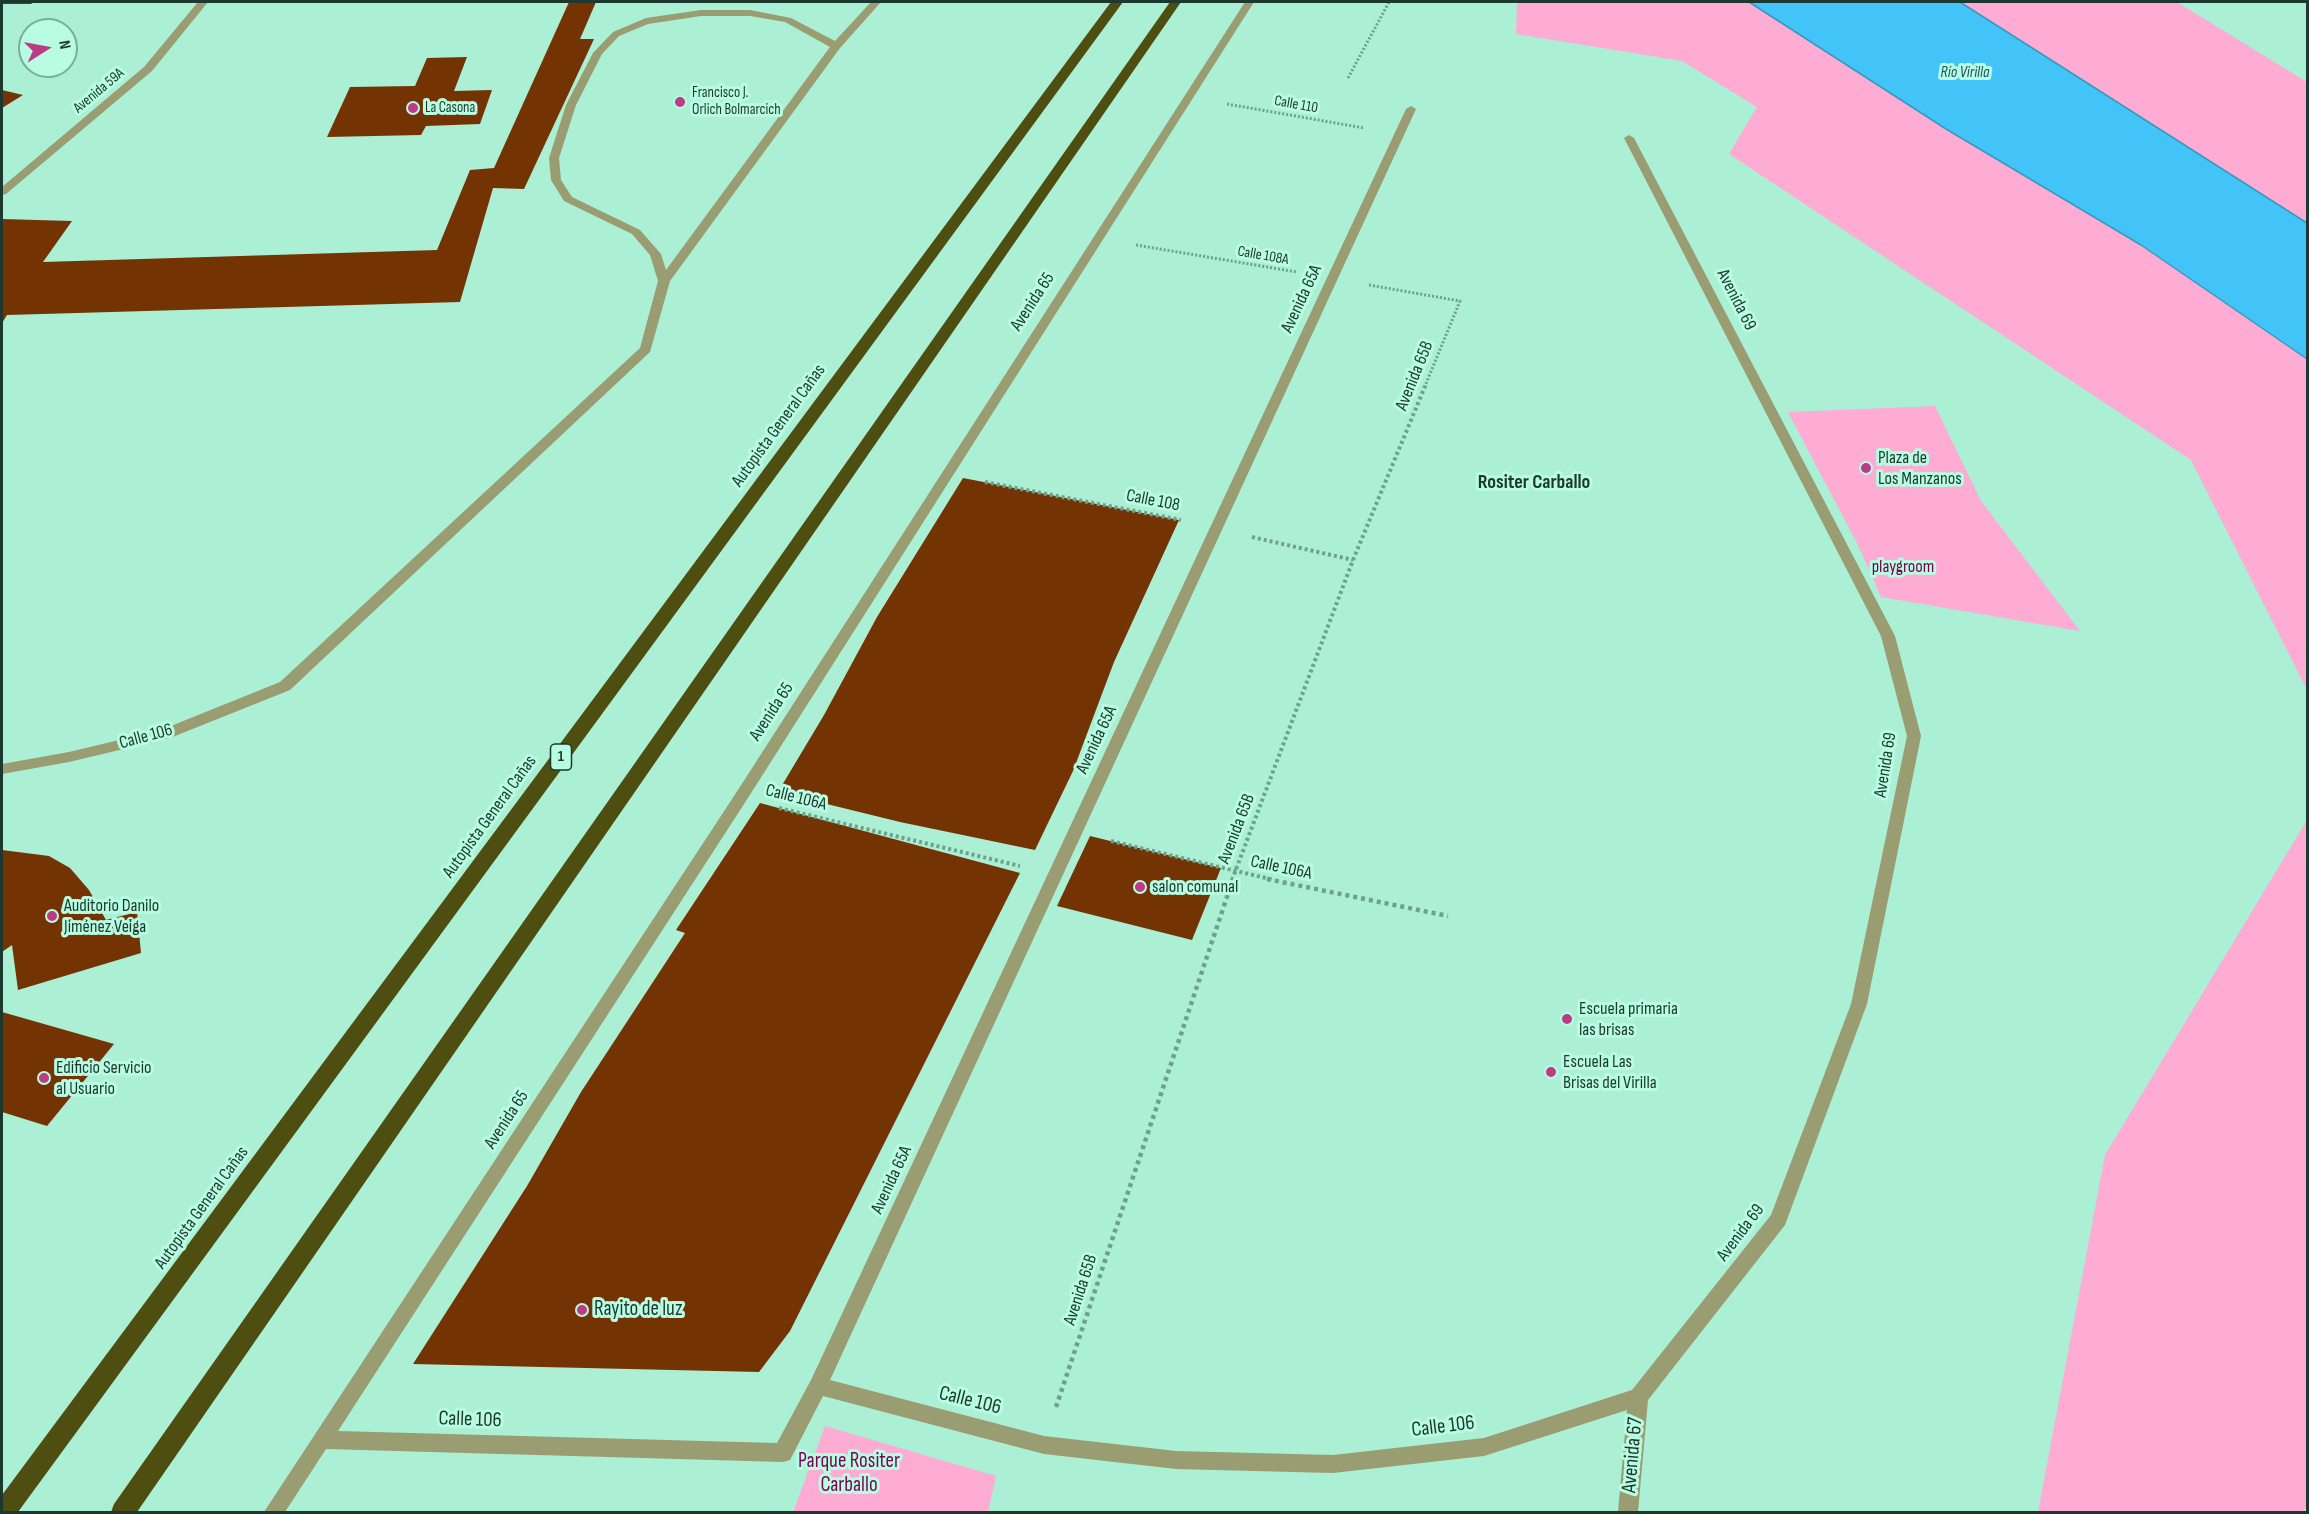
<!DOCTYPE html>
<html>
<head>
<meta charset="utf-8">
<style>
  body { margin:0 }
  #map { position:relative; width:2309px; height:1514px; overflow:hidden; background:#abefd5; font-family:"Sofia Sans Condensed",sans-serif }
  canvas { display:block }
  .frame { position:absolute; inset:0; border:3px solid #1d392f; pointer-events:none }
  .north { position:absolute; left:18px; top:18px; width:60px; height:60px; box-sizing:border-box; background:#b8fce2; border:2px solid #7aae9a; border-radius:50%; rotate:79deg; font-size:16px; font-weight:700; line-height:24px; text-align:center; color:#1d392f }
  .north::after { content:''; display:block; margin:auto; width:21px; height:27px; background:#bc3b84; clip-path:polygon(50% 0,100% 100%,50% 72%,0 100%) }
</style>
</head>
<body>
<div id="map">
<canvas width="2309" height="1514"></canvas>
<div class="frame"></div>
<div class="north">N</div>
</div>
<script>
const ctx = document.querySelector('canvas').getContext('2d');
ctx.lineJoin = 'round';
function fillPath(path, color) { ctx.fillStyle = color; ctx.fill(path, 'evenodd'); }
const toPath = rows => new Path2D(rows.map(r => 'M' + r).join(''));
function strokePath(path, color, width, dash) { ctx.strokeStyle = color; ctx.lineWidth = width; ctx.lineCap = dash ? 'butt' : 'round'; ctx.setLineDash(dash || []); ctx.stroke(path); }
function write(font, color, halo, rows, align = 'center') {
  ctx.font = font + ' "Sofia Sans Condensed",sans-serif'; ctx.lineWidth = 6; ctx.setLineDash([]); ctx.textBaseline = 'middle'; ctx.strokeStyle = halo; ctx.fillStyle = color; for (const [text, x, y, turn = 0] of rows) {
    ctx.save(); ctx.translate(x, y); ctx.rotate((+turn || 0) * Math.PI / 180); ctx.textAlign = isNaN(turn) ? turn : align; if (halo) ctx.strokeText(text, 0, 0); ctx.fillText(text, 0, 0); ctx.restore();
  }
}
fillPath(toPath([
  [1517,2,1749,2,1946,129,2141,245,2307,359,2307,690,2191,460,1729,154,1757,107,1682,61,1516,34],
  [1960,2,2177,2,2307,82,2307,223],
  [1935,406,1981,501,2080,631,1881,597,1858,545,1788,412],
  [2307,820,2307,1505,2303,1512,2038,1512,2105,1155],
  [825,1426,996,1476,988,1512,793,1512]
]), '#feacd4');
const water = toPath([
  [1749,2,1960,2,2307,223,2307,359,2141,245,1946,129,1749,2]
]);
fillPath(water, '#42c4f8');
strokePath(water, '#379abc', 1.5);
fillPath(toPath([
  [2,2,34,2,31,4,2,4],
  [569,2,596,2,580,39,594,39,524,189,493,188,460,302,7,315,2,323,2,219,72,221,43,262,437,250,470,170,494,168],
  [467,57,454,91,492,90,480,124,426,126,421,135,327,137,350,87,415,86,427,58],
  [2,90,23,95,2,108],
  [963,478,1179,520,1114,662,1073,771,1035,850,900,822,778,792,824,715,877,617],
  [760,803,1020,873,790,1331,759,1372,413,1364,527,1186,581,1092,685,933,676,930],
  [1090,836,1221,868,1192,940,1057,906],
  [2,850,49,856,70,868,89,890,106,920,137,912,141,953,18,990,12,945,2,952],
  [2,1012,114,1044,47,1126,2,1112]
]), '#743302');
strokePath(toPath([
  [1348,78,1389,2],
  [1227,104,1364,128],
  [1136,245,1297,272],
  [1369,285,1460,301,1425,386]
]), '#6ea18d', 3, [2, 2]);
strokePath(toPath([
  [985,482,1181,520],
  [1252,537,1353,560],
  [779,808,1020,866],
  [1111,841,1274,880],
  [1232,880,1353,560,1426,384]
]), '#6ea18d', 4, [3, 3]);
strokePath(toPath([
  [1267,879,1448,916],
  [1056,1407,1233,879]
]), '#6ea18d', 4.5, [4, 4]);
fillPath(toPath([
  [198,2,208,2,152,71,6,194,2,195,2,187,144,67,198,2],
  [871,2,881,2,840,48,670,281,650,352,290,690,170,738,69,762,2,774,2,764,69,752,161,730,280,682,640,348,658,281,650,255,632,234,564,201,551,180,549,158,566,105,593,53,613,32,646,18,701,10,750,10,791,18,835,41,871,2],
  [701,16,750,16,785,22,830,47,666,270,661,254,640,230,572,197,561,180,559,158,576,105,602,54,619,36,648,24,701,16],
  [1245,2,1254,2,746,801,338,1431,777,1443,811,1380,1406,109,1411,106,1416,109,830,1380,1044,1436,1176,1451,1333,1455,1484,1438,1632,1390,1771,1215,1851,1004,1907,736,1881,636,1624,138,1629,135,1634,138,1895,636,1921,736,1867,1004,1785,1225,1648,1400,1638,1512,1618,1512,1627,1410,1484,1456,1333,1473,1176,1469,1044,1454,823,1396,790,1460,783,1462,326,1449,285,1512,264,1512,736,793,1245,2]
]), '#9a9c71');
fillPath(toPath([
  [1111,2,1123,2,18,1512,2,1512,2,1495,1111,2],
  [1170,2,1181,2,137,1512,111,1512,114,1504,1170,2]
]), '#4e4e11');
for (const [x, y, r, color] of [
  [680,102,6,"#bc3b84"],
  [413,108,6,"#bc3b84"],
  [1866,468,6,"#bc3b84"],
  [1140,887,6,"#bc3b84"],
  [52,916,6,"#bc3b84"],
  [1567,1019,6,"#bc3b84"],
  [1551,1072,6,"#bc3b84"],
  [44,1078,6,"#bc3b84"],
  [582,1310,6,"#bc3b84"]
]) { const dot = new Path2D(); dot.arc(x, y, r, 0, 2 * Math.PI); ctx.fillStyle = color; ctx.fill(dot); strokePath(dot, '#b8fce2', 2); }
write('15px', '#1d392f', '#b8fce2', [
  ["Avenida 59A",99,91,-40],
  ["Calle 110",1296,105,10],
  ["Calle 108A",1263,256,10]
]);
write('15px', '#1d392f', '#b8fce2', [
  ["Francisco J.",692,93],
  ["Orlich Bolmarcich",692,110],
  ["La Casona",425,108]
], 'left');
write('italic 16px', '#1b4f65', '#b8fce2', [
  ["Río Virilla",1965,73]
]);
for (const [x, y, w] of [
  [561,757,21]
]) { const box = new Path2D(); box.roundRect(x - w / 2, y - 13, w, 26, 4.5); ctx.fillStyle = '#b8fce2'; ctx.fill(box); strokePath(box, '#1d392f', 1.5); }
write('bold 16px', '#1d392f', null, [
  ["1",561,757]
]);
write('18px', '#1d392f', '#b8fce2', [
  ["Avenida 65A",1302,299,-65],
  ["Avenida 69",1736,300,63],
  ["Avenida 65",1033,302,-57],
  ["Avenida 65B",1415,376,-68],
  ["Autopista General Cañas",779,426,-54],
  ["Calle 108",1153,501,11],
  ["Avenida 65",772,712,-57],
  ["Calle 106",146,737,-15],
  ["Avenida 65A",1097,740,-65],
  ["Avenida 69",1886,765,-81],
  ["Calle 106A",796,798,14],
  ["Autopista General Cañas",490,817,-54],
  ["Avenida 65B",1237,829,-69],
  ["Calle 106A",1281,868,12],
  ["Avenida 65",507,1120,-57],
  ["Avenida 65A",892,1180,-65],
  ["Autopista General Cañas",202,1208,-54],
  ["Avenida 69",1741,1233,-53],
  ["Avenida 65B",1081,1290,-72]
]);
write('18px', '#1d392f', '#b8fce2', [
  ["Plaza de",1878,458],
  ["Los Manzanos",1878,479],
  ["salon comunal",1152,887],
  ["Auditorio Danilo",64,906],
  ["Jiménez Veiga",64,927],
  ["Escuela primaria",1579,1009],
  ["las brisas",1579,1030],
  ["Escuela Las",1563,1062],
  ["Brisas del Virilla",1563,1083],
  ["Edificio Servicio",56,1068],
  ["al Usuario",56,1089]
], 'left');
write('18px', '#7c0051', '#b8fce2', [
  ["playgroom",1903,567]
]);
write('bold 20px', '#1d392f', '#b8fce2', [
  ["Rositer Carballo",1534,483]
]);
write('21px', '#1d392f', '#b8fce2', [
  ["Rayito de luz",594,1310]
], 'left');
write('21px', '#1d392f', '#b8fce2', [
  ["Calle 106",970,1401,14],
  ["Calle 106",470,1420,2],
  ["Calle 106",1443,1427,-7],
  ["Avenida 67",1633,1455,-85]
]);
write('21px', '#7c0051', '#b8fce2', [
  ["Parque Rositer",849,1462],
  ["Carballo",849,1486]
]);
</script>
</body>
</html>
